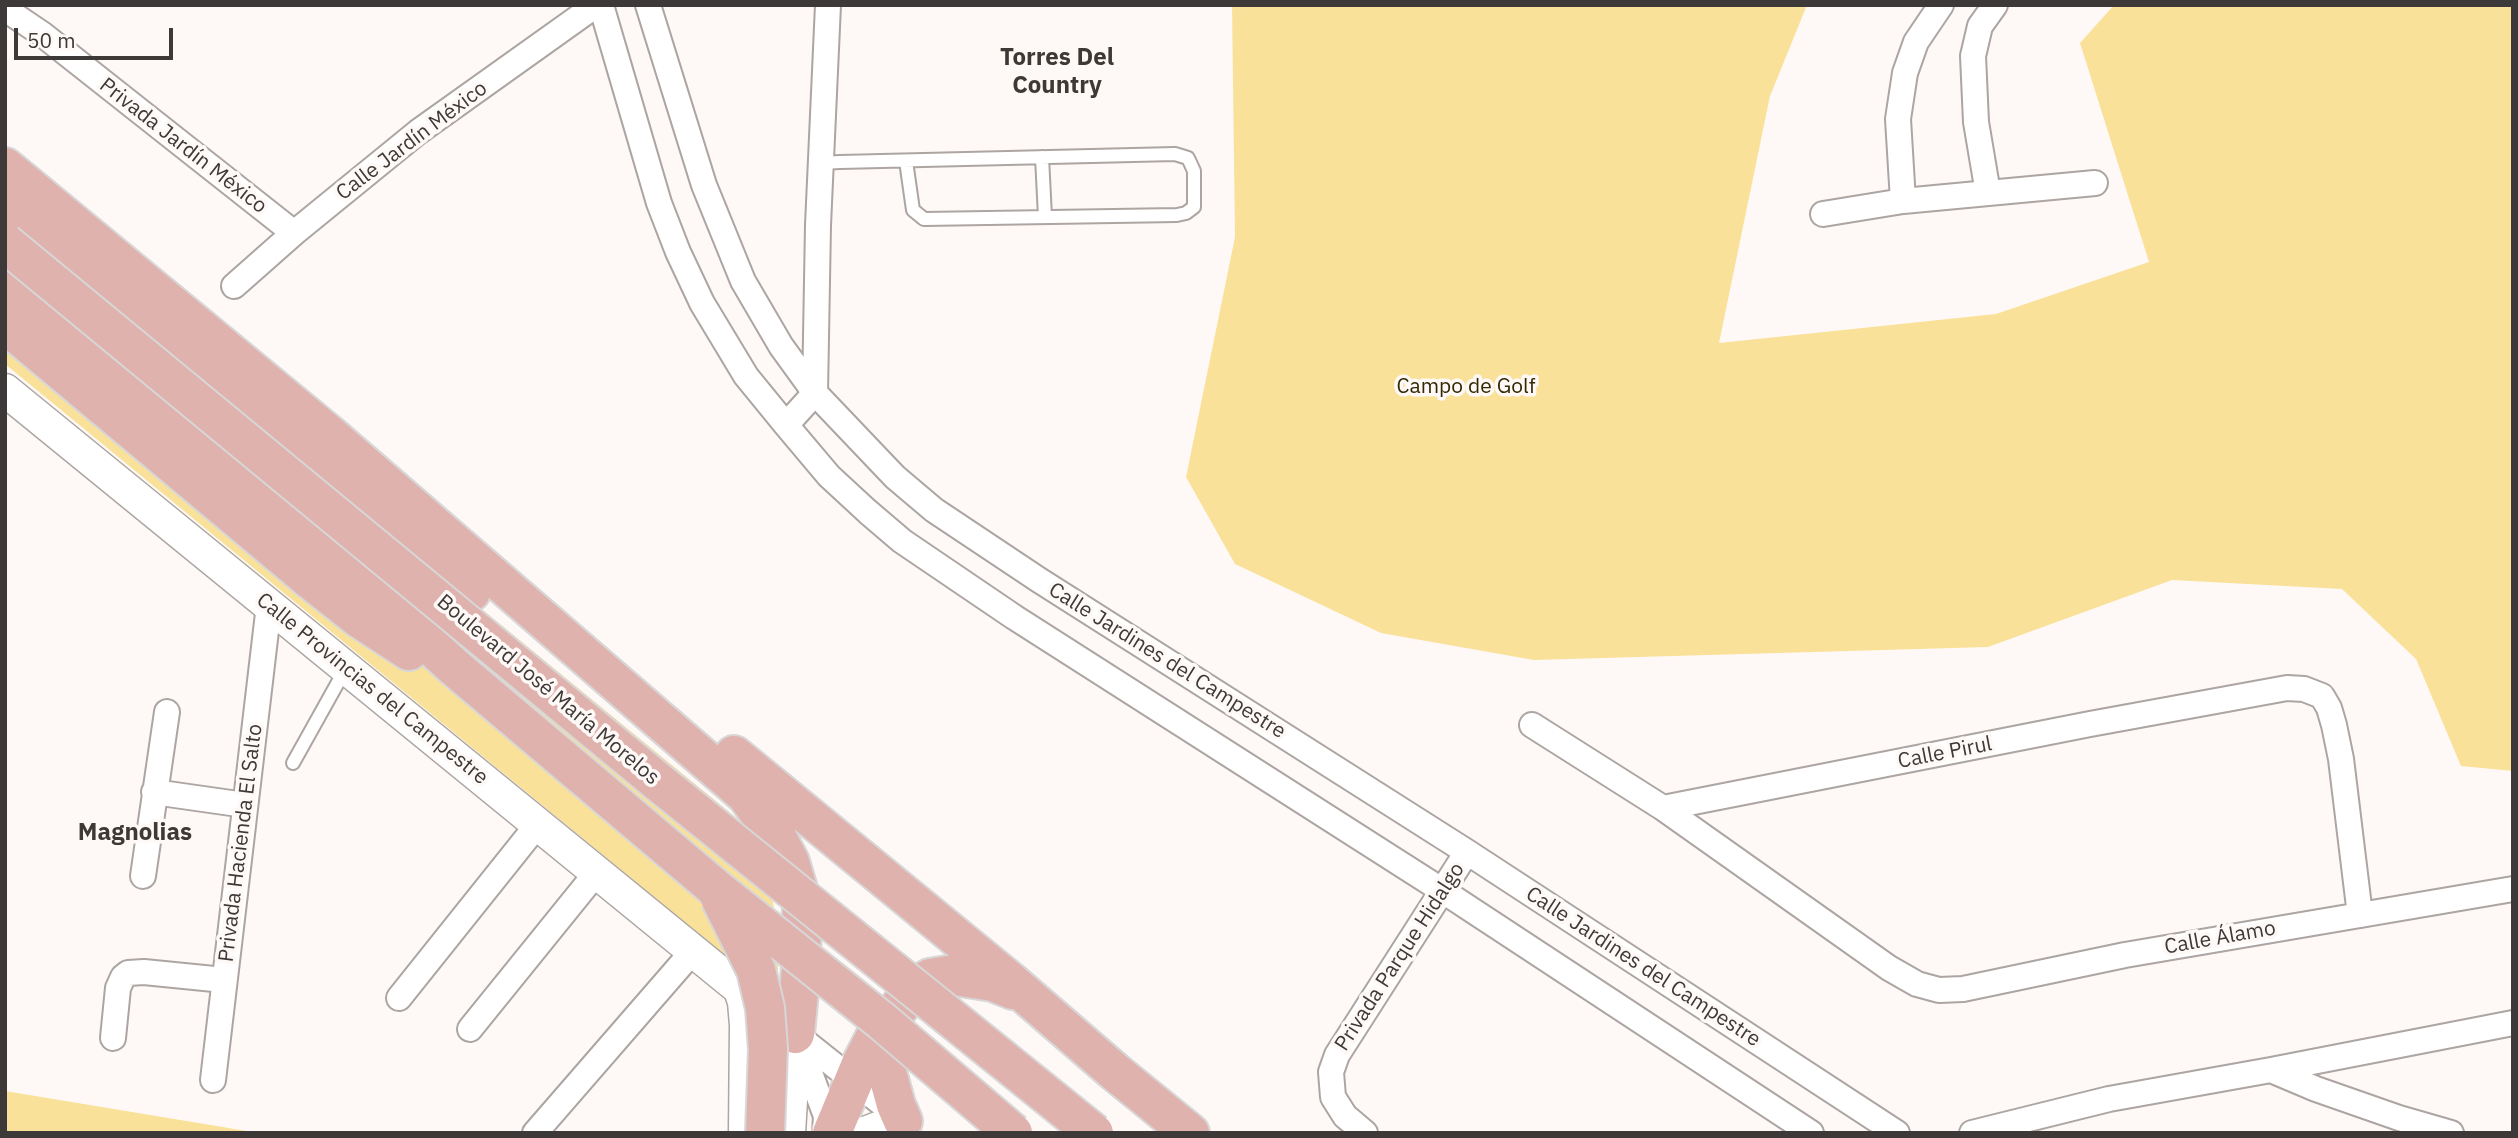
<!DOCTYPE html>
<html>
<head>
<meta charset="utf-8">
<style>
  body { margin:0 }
  #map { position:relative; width:2518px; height:1138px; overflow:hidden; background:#fef9f6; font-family:"IBM Plex Sans",sans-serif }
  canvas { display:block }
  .frame { position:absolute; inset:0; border:7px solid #3c3938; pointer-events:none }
  .scale { position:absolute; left:14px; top:28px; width:159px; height:32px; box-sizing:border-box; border:4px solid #3c3938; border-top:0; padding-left:9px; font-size:21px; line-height:24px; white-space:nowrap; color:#3c3938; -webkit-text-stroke:5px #fef9f6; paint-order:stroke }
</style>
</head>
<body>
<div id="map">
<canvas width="2518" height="1138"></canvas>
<div class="frame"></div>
<div class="scale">50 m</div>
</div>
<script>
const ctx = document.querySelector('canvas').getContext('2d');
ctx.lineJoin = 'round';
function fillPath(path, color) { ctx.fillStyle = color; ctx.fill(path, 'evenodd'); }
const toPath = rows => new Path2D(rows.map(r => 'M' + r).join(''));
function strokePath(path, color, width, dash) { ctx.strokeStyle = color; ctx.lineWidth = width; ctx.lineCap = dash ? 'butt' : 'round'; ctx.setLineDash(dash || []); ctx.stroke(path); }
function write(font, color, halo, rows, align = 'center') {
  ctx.font = font + ' "IBM Plex Sans",sans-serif'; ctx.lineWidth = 7; ctx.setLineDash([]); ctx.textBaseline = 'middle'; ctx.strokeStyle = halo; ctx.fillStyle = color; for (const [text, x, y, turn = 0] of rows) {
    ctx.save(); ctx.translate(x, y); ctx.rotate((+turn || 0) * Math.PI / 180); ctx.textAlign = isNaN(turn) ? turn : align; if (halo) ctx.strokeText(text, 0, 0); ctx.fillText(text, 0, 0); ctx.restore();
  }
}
fillPath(toPath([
  [1232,5,1807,5,1770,96,1719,343,1996,314,2149,262,2080,43,2114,5,2513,5,2513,771,2461,766,2416,659,2342,589,2172,580,1988,647,1534,660,1381,633,1235,564,1186,477,1235,237],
  [5,188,568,665,447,563,439,574,767,843,779,960,777,982,765,988,5,364],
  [5,1091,259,1133,5,1133]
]), '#fae19a');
const service = toPath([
  [1042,157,1045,217],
  [821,163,840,162,1175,154,1188,158,1194,171,1194,207,1186,213,1177,215,924,219,913,210,906,161],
  [293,763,346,668]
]);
const minor = toPath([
  [601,5,659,203,678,252,702,303,746,376,786,425,829,476,868,512,902,541,1014,617,1443,891,1811,1133],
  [648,5,704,185,743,281,781,346,815,393,895,477,934,510,1039,580,1467,852,1897,1133],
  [5,9,42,34,294,233],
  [1988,193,1976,122,1973,56,1980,26,1995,5],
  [1903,201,1898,119,1905,73,1916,42,1941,5],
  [1823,214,1903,201,2095,183],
  [234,286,294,233,418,132,596,5],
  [786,425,815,393,818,225,828,5],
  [1532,725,1663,808,1889,968,1917,984,1939,990,1963,989,2125,955,2513,889],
  [154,792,245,805],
  [1663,808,2090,724,2287,688,2304,689,2322,696,2329,708,2334,725,2341,759,2360,915],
  [143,876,167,712],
  [399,998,538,824],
  [470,1029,597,872],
  [795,1034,899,1117],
  [113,1038,118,988,123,977,128,973,144,972,224,980],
  [797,1038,826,1116,825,1133],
  [2271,1070,2316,1089,2399,1118,2451,1133],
  [213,1080,269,605],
  [535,1133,693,951],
  [1365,1133,1345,1116,1333,1097,1331,1072,1337,1055,1467,852],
  [1972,1133,2109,1099,2271,1070,2513,1023]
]);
const tertiary = toPath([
  [5,390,795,1034,789,1133],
  [739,987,744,1002,746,1025,745,1133],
  [865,1133,878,1128,904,1133]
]);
const primary = toPath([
  [5,167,331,436,746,795,778,839,790,862,802,903,801,969,795,1034],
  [5,212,51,247,471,592],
  [5,288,383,602,454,667,714,887],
  [5,324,307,577,360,619,409,651],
  [734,755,1011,982,1115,1072,1190,1133],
  [903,1121,896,1105,887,1072,886,1038,896,1012,911,990,930,978,948,975,993,982,1013,990],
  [832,1133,860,1066,875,1037,886,1024]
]);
strokePath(service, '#aca5a2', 16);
strokePath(minor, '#aca5a2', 28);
strokePath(tertiary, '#aca5a2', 35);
strokePath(primary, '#d8d7d7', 42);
strokePath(service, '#fff', 12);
strokePath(minor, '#fff', 24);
strokePath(tertiary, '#fff', 32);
strokePath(primary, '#dfb2ae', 38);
const primaryBridge = toPath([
  [5,243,657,781,1094,1133],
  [714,887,883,1022,1013,1133],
  [720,898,756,970,765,1008,768,1049,765,1133]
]);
strokePath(primaryBridge, '#d8d7d7', 42, []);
strokePath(primaryBridge, '#dfb2ae', 38);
write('21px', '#3c3938', '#fef9f6', [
  ["Calle Jardín México",412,141,-37],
  ["Privada Jardín México",183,146,38],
  ["Calle Jardines del Campestre",1167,661,32],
  ["Calle Provincias del Campestre",372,689,39],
  ["Boulevard José María Morelos",548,690,40],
  ["Calle Pirul",1945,753,-11],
  ["Privada Hacienda El Salto",241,843,-83],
  ["Calle Álamo",2220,938,-10],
  ["Privada Parque Hidalgo",1400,957,-57],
  ["Calle Jardines del Campestre",1643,967,33]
]);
write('21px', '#332804', '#fef9f6', [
  ["Campo de Golf",1466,387]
]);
write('bold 24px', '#3f3936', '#fef9f6', [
  ["Torres Del",1057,58],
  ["Country",1057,86],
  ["Magnolias",135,833]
]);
</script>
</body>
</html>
